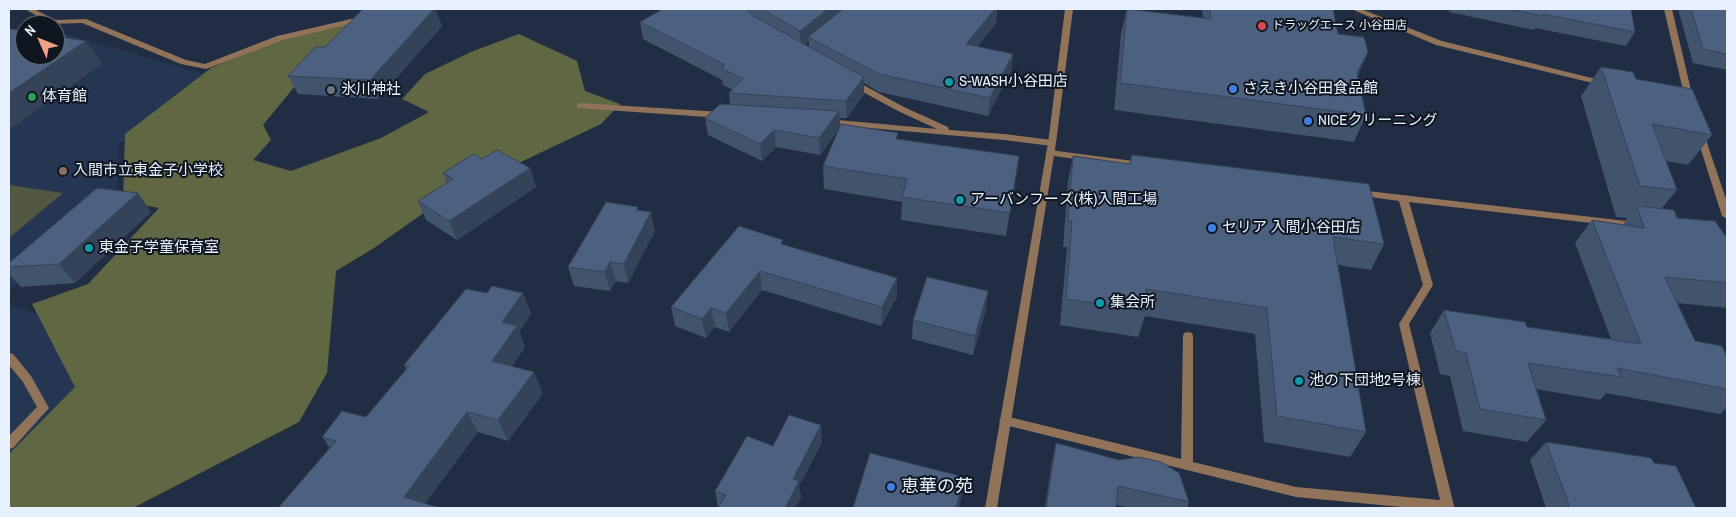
<!DOCTYPE html>
<html>
<head>
<meta charset="utf-8">
<style>
  body { margin:0 }
  #map { position:relative; width:1736px; height:517px; overflow:hidden; background:#202d43; font-family:"Archivo Narrow",sans-serif }
  canvas { display:block }
  .frame { position:absolute; inset:0; border:10px solid #e6f0fe; pointer-events:none }
  .north { position:absolute; left:15px; top:15px; width:50px; height:50px; box-sizing:border-box; background:#101620; border:1px solid #666d79; border-radius:50%; rotate:314deg; font-size:14px; font-weight:700; line-height:20px; text-align:center; color:#e6f0fe }
  .north::after { content:''; display:block; margin:auto; width:18px; height:22px; background:#f39f85; clip-path:polygon(50% 0,100% 100%,50% 72%,0 100%) }
</style>
</head>
<body>
<div id="map">
<canvas width="1736" height="517"></canvas>
<div class="frame"></div>
<div class="north">N</div>
</div>
<script>
const ctx = document.querySelector('canvas').getContext('2d');
ctx.lineJoin = 'round';
function fillPath(path, color) { ctx.fillStyle = color; ctx.fill(path, 'evenodd'); }
const toPath = rows => new Path2D(rows.map(r => 'M' + r).join(''));
function strokePath(path, color, width, dash) { ctx.strokeStyle = color; ctx.lineWidth = width; ctx.lineCap = dash ? 'butt' : 'round'; ctx.setLineDash(dash || []); ctx.stroke(path); }
function write(font, color, halo, rows, align = 'center') {
  ctx.font = font + ' "Archivo Narrow","Noto Sans JP",sans-serif'; ctx.lineWidth = 4; ctx.setLineDash([]); ctx.textBaseline = 'middle'; ctx.strokeStyle = halo; ctx.fillStyle = color; for (const [text, x, y, turn = 0] of rows) {
    ctx.save(); ctx.translate(x, y); ctx.rotate((+turn || 0) * Math.PI / 180); ctx.textAlign = isNaN(turn) ? turn : align; if (halo) ctx.strokeText(text, 0, 0); ctx.fillText(text, 0, 0); ctx.restore();
  }
}
fillPath(toPath([
  [55,31,207,75,119,144,117,197,9,291,9,55,55,55],
  [9,305,44,315,91,383,9,467]
]), '#253652');
fillPath(toPath([
  [9,185,63,193,9,238]
]), '#515740');
fillPath(toPath([
  [363,21,314,63,263,125,271,140,253,160,291,171,381,138,429,112,402,99,425,74,471,52,519,34,577,61,585,91,620,104,601,124,445,198,374,248,336,271,327,373,299,422,133,508,9,508,9,454,75,387,32,304,88,284,159,208,123,201,125,134,211,68,276,40]
]), '#5f6843');
fillPath(toPath([
  [25,9,34,9,55,20,86,19,186,60,205,64,277,36,364,16,368,18,367,20,283,40,206,69,181,64,82,23,51,24,25,9],
  [1351,9,1361,9,1442,41,1608,82,1609,84,1605,86,1436,45,1351,9],
  [1664,9,1672,9,1693,99,1692,101,1686,101,1685,99,1664,9],
  [850,81,856,81,904,107,948,127,949,130,1004,134,1052,140,1056,143,1052,146,1004,140,824,124,823,122,827,119,937,129,898,111,850,85,850,81],
  [580,103,722,112,726,115,722,118,577,108,577,104,580,103],
  [1700,131,1704,134,1727,202,1727,219,1722,216,1696,134,1700,131],
  [1050,150,1141,162,1146,165,1141,168,1047,155,1046,153,1047,151,1050,150],
  [1359,190,1635,222,1640,225,1635,228,1409,202,1433,285,1409,324,1454,506,1453,508,1412,508,1296,497,1001,424,999,421,1001,418,1005,416,1181,459,1183,336,1184,333,1188,332,1192,333,1193,336,1193,462,1296,487,1440,500,1399,324,1423,285,1399,201,1356,195,1354,193,1359,190],
  [9,353,13,354,31,376,49,408,13,448,9,449,9,436,37,407,23,382,9,365,9,353]
]), '#91735a');
fillPath(toPath([
  [1065,9,1073,9,1056,143,997,508,985,508,1048,143,1065,9]
]), '#91735a');
fillPath(toPath([
  [363,9,435,9,442,26,378,99,298,94,288,76,325,47],
  [663,9,997,9,996,23,977,47,1013,54,1011,71,988,116,879,92,864,83,864,94,847,118,840,118,840,128,898,139,1019,156,1006,236,901,220,902,202,824,189,823,166,840,128,820,155,776,147,762,161,708,135,705,118,730,104,729,93,733,90,723,85,722,80,643,39,640,22],
  [809,41,809,47,805,44],
  [1127,9,1203,18,1202,9,1333,9,1338,34,1357,77,1366,115,1354,142,1114,110,1121,34],
  [1450,9,1631,9,1635,32,1626,46,1535,28,1534,30,1449,12],
  [1678,9,1727,9,1727,70,1693,63],
  [1601,67,1636,79,1712,135,1688,165,1666,161,1677,190,1662,208,1677,218,1727,238,1727,308,1677,303,1695,341,1727,357,1727,407,1720,414,1606,393,1600,400,1536,389,1546,420,1527,442,1463,431,1450,376,1440,374,1430,333,1444,310,1527,327,1611,339,1575,243,1592,220,1623,225,1627,218,1616,217,1581,96],
  [1132,155,1384,244,1371,270,1338,265,1366,432,1350,457,1264,442,1255,334,1145,316,1138,337,1060,325,1067,247,1063,247,1068,182,1073,156,1129,164],
  [482,159,530,168,536,187,457,240,426,220,418,201,447,183,443,173],
  [638,207,638,210,655,231,628,283,616,281,610,291,574,286,568,267],
  [151,212,75,283,21,287,9,274,9,263],
  [784,245,897,278,897,297,881,326,762,290,729,332,715,327,706,338,675,326,671,307],
  [487,293,523,293,531,314,519,332,525,347,512,366,543,393,508,441,478,432,278,508,330,448,322,437,366,417,406,369,404,365],
  [986,310,973,355,912,339,913,320],
  [822,442,799,486,801,498,795,508,718,508,718,507,715,491,773,446],
  [1546,442,1696,508,1546,508,1530,460],
  [1056,443,1189,502,1187,508,1132,508,1116,505,1116,508,1045,508,1052,461]
]), '#41536d');
fillPath(toPath([
  [434,9,435,9,442,26,378,99,370,80],
  [828,9,849,9,808,37,809,41,801,48,800,31],
  [995,9,997,9,996,23,965,62,966,44],
  [86,41,102,64,9,130,9,93],
  [1368,52,1357,79,1357,73],
  [1013,54,1011,71,988,116,990,98],
  [864,77,864,94,847,118,846,101],
  [839,111,840,128,820,155,819,138],
  [774,130,776,147,762,161,760,144],
  [1019,156,1016,179,1006,236,1010,213],
  [530,168,536,187,457,240,449,221],
  [138,193,151,212,75,283,59,264],
  [651,212,655,231,628,283,624,264],
  [610,262,616,281,610,291,605,272],
  [760,271,762,290,729,332,726,313],
  [897,278,897,297,881,326,882,307],
  [988,291,986,310,973,355,975,336],
  [523,293,531,314,519,332,525,347,501,382,492,361,502,322],
  [711,308,715,327,706,338,702,319],
  [534,372,543,393,508,441,498,420],
  [467,412,478,432,422,508,404,497],
  [821,425,822,442,799,486,801,498,795,508,785,508,793,479],
  [964,477,961,499,959,508,956,508]
]), '#354359');
const building = toPath([
  [363,9,434,9,370,80,288,76,315,47,325,47,363,9],
  [663,9,746,9,753,16,864,77,846,101,729,93,743,79,721,68,725,65,640,22,663,9],
  [762,9,828,9,800,31,762,9],
  [843,9,995,9,966,44,1013,54,990,98,879,74,808,37,843,9],
  [1127,9,1211,19,1210,9,1333,9,1338,34,1364,37,1368,52,1357,73,1366,115,1120,83,1127,9],
  [1509,9,1631,9,1635,32,1542,14,1542,16,1509,9],
  [1691,9,1727,9,1727,54,1703,49,1691,9],
  [9,29,25,31,25,55,55,55,55,36,86,41,9,93,9,29],
  [1601,67,1633,72,1636,79,1692,89,1712,135,1652,124,1677,190,1640,186,1601,67],
  [720,104,839,111,819,138,774,130,760,144,705,118,720,104],
  [841,124,898,133,896,139,1019,156,1010,213,902,197,907,179,823,166,841,124],
  [497,150,530,168,449,221,418,201,453,179,443,173,473,154,482,159,497,150],
  [1132,155,1369,184,1384,244,1333,237,1366,432,1277,416,1267,308,1146,289,1146,311,1066,299,1072,221,1068,221,1073,156,1130,164,1132,155],
  [97,188,138,193,59,264,9,267,9,263,97,188],
  [606,202,638,207,636,210,651,212,624,264,610,262,605,272,568,267,606,202],
  [1637,206,1674,210,1677,218,1715,221,1727,238,1727,283,1665,277,1695,341,1722,346,1727,357,1727,389,1617,368,1621,377,1528,363,1546,420,1480,409,1466,353,1456,351,1444,310,1525,322,1527,327,1641,344,1592,220,1644,228,1637,206],
  [739,226,783,240,781,244,897,278,882,307,760,271,726,313,711,308,702,319,671,307,739,226],
  [927,277,988,291,975,336,913,320,927,277],
  [492,286,523,293,502,322,517,326,492,361,534,372,498,420,467,412,404,497,440,508,278,508,336,441,322,437,342,411,366,417,409,366,404,365,466,289,487,293,492,286],
  [789,415,821,425,793,479,799,481,785,508,718,508,726,495,715,491,747,436,773,446,789,415],
  [1546,442,1651,458,1654,463,1676,466,1696,508,1570,508,1546,442],
  [1056,443,1119,460,1139,457,1161,462,1179,473,1189,502,1118,486,1116,508,1046,508,1056,443],
  [870,453,964,477,956,508,853,508,870,453]
]);
fillPath(building, '#4c607f');
strokePath(building, '#354359', 1);
for (const [x, y, r, color] of [
  [1262,26,5,"#e0444e"],
  [949,82,5,"#0f9aa8"],
  [1233,89,5,"#3f7fe0"],
  [331,90,5,"#6b7280"],
  [32,97,5,"#2e9e5b"],
  [1308,121,5,"#3f7fe0"],
  [63,171,5,"#8d6e63"],
  [960,200,5,"#0f9aa8"],
  [1212,228,5,"#3f7fe0"],
  [89,248,5,"#0f9aa8"],
  [1100,303,5,"#0f9aa8"],
  [1299,381,5,"#0f9aa8"],
  [891,487,5,"#3f7fe0"]
]) { const dot = new Path2D(); dot.arc(x, y, r, 0, 2 * Math.PI); ctx.fillStyle = color; ctx.fill(dot); strokePath(dot, '#101620', 2); }
write('12px', '#e6f0fe', '#101620', [
  ["ドラッグエース 小谷田店",1272,26]
], 'left');
write('15px', '#e6f0fe', '#101620', [
  ["S-WASH小谷田店",959,82],
  ["さえき小谷田食品館",1243,89],
  ["氷川神社",341,90],
  ["体育館",42,97],
  ["NICEクリーニング",1318,121],
  ["入間市立東金子小学校",73,171],
  ["アーバンフーズ(株)入間工場",970,200],
  ["セリア 入間小谷田店",1222,228],
  ["東金子学童保育室",99,248],
  ["集会所",1110,303],
  ["池の下団地2号棟",1309,381]
], 'left');
write('18px', '#e6f0fe', '#101620', [
  ["恵華の苑",901,487]
], 'left');
</script>
</body>
</html>
